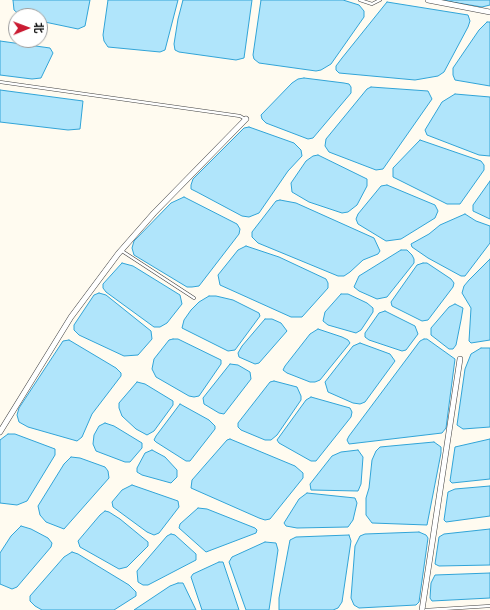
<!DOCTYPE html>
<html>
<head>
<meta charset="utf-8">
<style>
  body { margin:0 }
  #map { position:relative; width:490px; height:610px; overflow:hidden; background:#fffbf0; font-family:"PT Serif","Noto Sans SC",serif }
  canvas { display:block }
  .north { position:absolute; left:8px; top:8px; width:40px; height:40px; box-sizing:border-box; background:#fff; border:1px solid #9f9f9f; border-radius:50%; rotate:89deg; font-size:11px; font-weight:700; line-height:16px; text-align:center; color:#0e0e0e }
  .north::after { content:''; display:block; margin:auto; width:14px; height:18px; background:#ca1b33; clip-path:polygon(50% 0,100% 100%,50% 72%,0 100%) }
</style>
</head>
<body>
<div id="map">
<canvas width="490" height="610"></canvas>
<div class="north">北</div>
</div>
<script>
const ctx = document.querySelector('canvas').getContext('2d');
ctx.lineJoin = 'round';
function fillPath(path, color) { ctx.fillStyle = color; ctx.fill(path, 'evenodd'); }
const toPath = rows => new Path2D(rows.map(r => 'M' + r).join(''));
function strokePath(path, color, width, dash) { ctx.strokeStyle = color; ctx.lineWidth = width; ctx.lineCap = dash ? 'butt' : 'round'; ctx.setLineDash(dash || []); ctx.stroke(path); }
const water = toPath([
  [13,0,90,0,85,26,78,29,40,21,40,16,21,16,14,10,13,0],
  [108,0,178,0,165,50,160,52,108,47,104,41,103,35,108,0],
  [183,0,252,0,244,58,236,60,179,52,175,50,174,44,178,19,183,0],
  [261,0,343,0,359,5,364,11,364,17,331,64,321,70,316,71,259,63,254,59,253,55,261,0],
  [440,0,490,0,490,5,482,7,440,0],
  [387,2,468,15,470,21,468,27,444,72,438,76,415,80,339,73,336,70,336,66,342,58,387,2],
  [487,22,490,22,490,86,455,80,453,75,453,68,479,30,487,22],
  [0,41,50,48,53,53,41,78,32,79,0,75,0,41],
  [304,78,344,83,349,84,351,87,351,93,313,138,308,139,266,123,262,119,261,115,292,83,298,79,304,78],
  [371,87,428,91,432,99,383,169,376,170,329,152,325,146,326,139,367,89,371,87],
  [0,90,83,101,80,129,68,130,0,122,0,90],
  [455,94,490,97,490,156,479,155,427,135,425,130,442,102,455,94],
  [249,127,294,143,301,150,302,156,288,171,259,213,249,217,242,216,197,192,191,189,191,185,193,179,244,128,249,127],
  [420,140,481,161,484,165,484,170,460,204,447,204,393,177,393,168,420,140],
  [318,155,367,179,367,186,357,205,348,212,342,213,309,202,292,192,291,183,306,161,313,156,318,155],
  [490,181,490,219,473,211,473,205,490,181],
  [387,185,435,205,438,211,435,218,401,239,386,241,358,224,356,219,358,214,381,186,387,185],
  [184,197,237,224,240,229,239,234,199,286,192,287,187,287,134,255,132,248,134,241,171,203,184,197],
  [280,200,296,203,374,238,380,251,378,254,363,260,350,272,344,276,338,276,258,243,252,237,252,232,276,201,280,200],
  [465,214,476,221,490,226,490,243,465,276,461,276,428,258,412,247,411,244,429,234,440,225,465,214],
  [246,246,279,257,326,279,328,283,328,288,302,317,291,317,220,285,218,275,238,250,246,246],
  [401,250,407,250,412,255,414,259,414,263,387,297,377,299,359,291,354,287,359,276,401,250],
  [490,259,490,340,471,343,469,341,471,308,462,293,464,286,469,280,490,259],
  [122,263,133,266,180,295,182,304,167,323,160,327,154,327,106,292,103,288,103,284,122,263],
  [423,263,427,263,451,279,454,283,453,287,428,320,422,321,392,306,391,302,417,265,423,263],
  [99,293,106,295,151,331,152,339,138,355,124,356,79,335,74,330,74,325,94,295,99,293],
  [341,294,348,294,367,303,373,308,373,312,361,330,356,333,328,325,323,321,325,312,341,294],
  [209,296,216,296,233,300,259,313,260,316,235,350,228,351,182,328,184,320,191,310,199,302,209,296],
  [455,304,463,308,461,320,456,345,453,349,449,349,431,335,431,328,449,307,455,304],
  [385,311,415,326,418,334,406,350,402,351,369,340,365,337,365,333,379,313,385,311],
  [265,319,272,319,281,323,287,331,259,363,255,364,239,357,238,353,242,346,265,319],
  [318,329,342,337,348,340,350,343,320,380,315,382,310,382,287,373,283,370,285,366,310,334,318,329],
  [173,339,178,339,221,360,221,364,199,396,194,397,189,396,156,377,152,369,154,359,169,340,173,339],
  [424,339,427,339,455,359,446,428,442,433,349,444,347,440,349,436,420,341,424,339],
  [69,340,116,368,121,373,121,376,92,414,82,437,77,441,28,427,19,422,17,415,19,408,63,341,69,340],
  [360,343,390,354,395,361,365,402,360,404,353,403,328,392,325,382,353,346,360,343],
  [481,348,490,348,490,427,463,429,457,425,465,369,471,354,481,348],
  [230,364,238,365,250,372,251,379,224,414,219,413,204,404,203,398,230,364],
  [274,381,297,387,301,396,301,400,277,435,271,440,265,440,241,430,238,427,238,423,270,382,274,381],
  [137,382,145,384,173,401,173,405,154,431,147,435,136,429,122,416,119,408,119,403,137,382],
  [311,397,350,408,352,412,351,417,316,461,311,461,279,443,277,440,306,400,311,397],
  [180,404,209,420,215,426,215,429,190,461,186,461,156,442,154,440,156,436,180,404],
  [105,423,114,426,142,443,142,448,130,462,125,462,96,451,93,444,94,435,99,426,105,423],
  [8,434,15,434,55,449,55,455,27,501,17,505,0,503,0,440,8,434],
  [230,439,295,466,303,473,303,478,270,519,265,520,259,518,191,488,192,480,227,440,230,439],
  [490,439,490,479,452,483,450,481,455,447,490,439],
  [434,442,441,447,441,453,427,525,372,523,366,515,366,498,369,488,372,460,376,451,380,447,434,442],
  [152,450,165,457,177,470,177,477,171,483,142,475,137,472,137,468,145,453,152,450],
  [358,450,363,457,361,484,358,491,311,490,310,484,332,456,341,452,358,450],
  [71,457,80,458,105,467,108,471,109,478,64,529,46,522,40,515,38,506,64,464,71,457],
  [132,485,178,501,179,507,159,533,154,535,147,532,113,507,112,502,122,490,132,485],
  [490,486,490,516,446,522,444,520,448,492,455,489,490,486],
  [307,493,355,498,357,503,353,520,348,527,297,528,286,526,284,523,299,499,307,493],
  [198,508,207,509,255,528,257,530,256,533,206,552,179,528,180,524,198,508],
  [105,511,109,512,120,519,148,542,148,546,127,567,119,569,80,547,78,541,100,515,105,511],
  [21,526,31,529,48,538,52,543,51,547,17,587,12,589,0,584,0,553,11,536,21,526],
  [490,529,490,565,439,566,435,564,439,537,444,534,490,529],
  [419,532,426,535,428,538,419,602,416,605,359,608,354,605,351,598,355,546,360,536,365,534,419,532],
  [171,534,175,535,196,554,196,560,148,585,143,585,138,582,137,571,167,536,171,534],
  [349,535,351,541,342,602,338,608,333,610,279,610,279,598,290,540,296,537,349,535],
  [265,542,276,543,278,550,269,610,246,610,229,562,232,557,265,542],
  [72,552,78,554,129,585,136,592,136,596,114,610,42,610,35,606,30,601,30,596,64,557,72,552],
  [219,562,223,562,239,610,202,610,191,577,193,574,219,562],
  [490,573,490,598,432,601,430,598,431,583,435,575,490,573],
  [178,583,183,583,196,610,134,610,170,586,178,583]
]);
fillPath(water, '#b0e5fb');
strokePath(water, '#31a4d7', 1);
const lane = toPath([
  [360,0,372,4,380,0],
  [0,82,240,116,245,119],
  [122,251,194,298],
  [426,610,490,606]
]);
const street = toPath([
  [428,0,490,12],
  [0,432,71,317,118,254,154,213,246,119],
  [422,610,460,359]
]);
strokePath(lane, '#414141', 3.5);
strokePath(street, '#414141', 6);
strokePath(lane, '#fff', 2.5);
strokePath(street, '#fff', 5);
</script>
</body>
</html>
